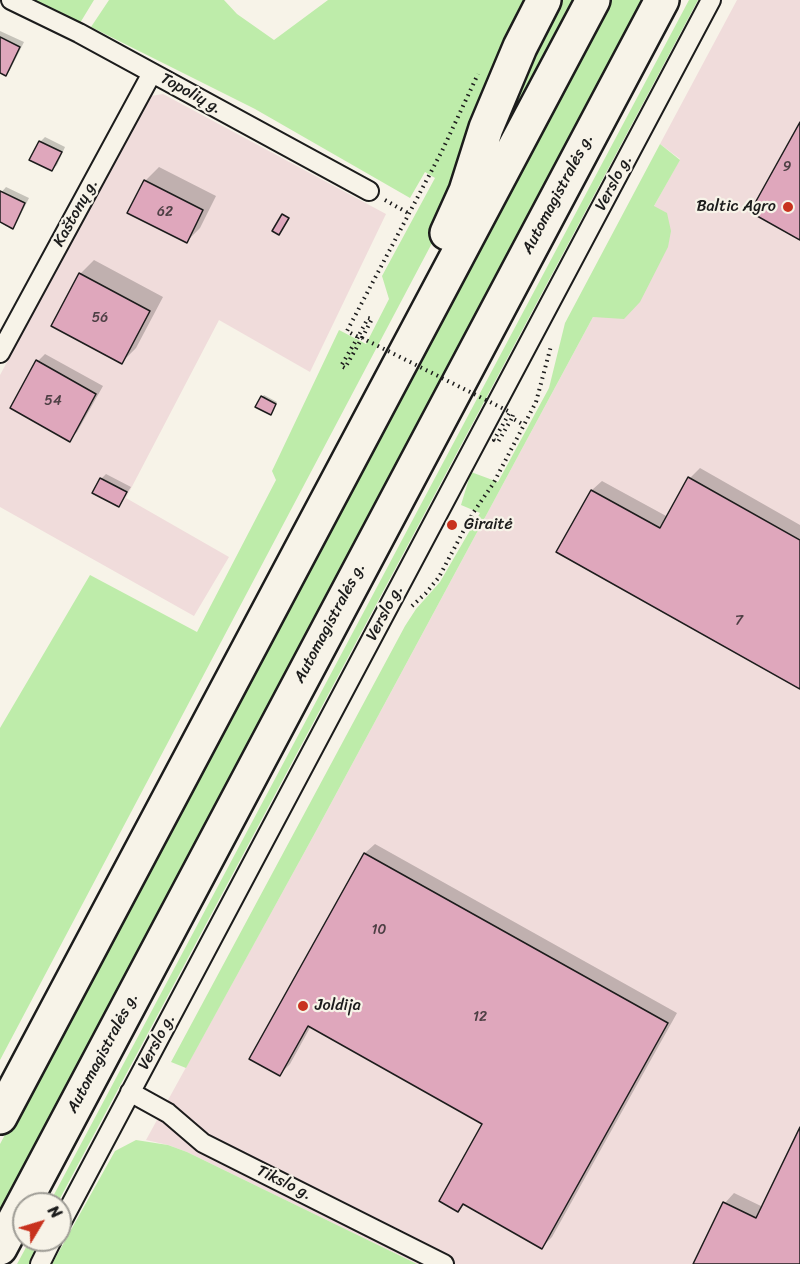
<!DOCTYPE html>
<html>
<head>
<meta charset="utf-8">
<style>
  body { margin:0 }
  #map { position:relative; width:800px; height:1264px; overflow:hidden; background:#f7f3e8; font-family:Sriracha,sans-serif }
  canvas { display:block }
  .north { position:absolute; left:12px; top:1192px; width:60px; height:60px; box-sizing:border-box; background:#f7f3e8; border:2px solid #9f9d96; border-radius:50%; rotate:52deg; font-size:16px; font-weight:700; line-height:24px; text-align:center; color:#1c1c1c }
  .north::after { content:''; display:block; margin:auto; width:21px; height:27px; background:#c8321e; clip-path:polygon(50% 0,100% 100%,50% 72%,0 100%) }
</style>
</head>
<body>
<div id="map">
<canvas width="800" height="1264"></canvas>
<div class="north">N</div>
</div>
<script>
const ctx = document.querySelector('canvas').getContext('2d');
ctx.lineJoin = 'round';
function fillPath(path, color) { ctx.fillStyle = color; ctx.fill(path, 'evenodd'); }
const toPath = rows => new Path2D(rows.map(r => 'M' + r).join(''));
function strokePath(path, color, width, dash) { ctx.strokeStyle = color; ctx.lineWidth = width; ctx.lineCap = dash ? 'butt' : 'round'; ctx.setLineDash(dash || []); ctx.stroke(path); }
function write(font, color, halo, rows, align = 'center') {
  ctx.font = font + ' Sriracha,sans-serif'; ctx.lineWidth = 4.5; ctx.setLineDash([]); ctx.textBaseline = 'middle'; ctx.strokeStyle = halo; ctx.fillStyle = color; for (const [text, x, y, turn = 0] of rows) {
    ctx.save(); ctx.translate(x, y); ctx.rotate((+turn || 0) * Math.PI / 180); ctx.textAlign = isNaN(turn) ? turn : align; if (halo) ctx.strokeText(text, 0, 0); ctx.fillText(text, 0, 0); ctx.restore();
  }
}
fillPath(toPath([
  [737,0,800,0,800,1264,417,1264,187,1152,168,1145,146,1140,315,833,593,317,680,159,660,144],
  [163,94,386,214,310,372,219,320,126,498,229,557,194,616,0,507,0,375,151,96]
]), '#f0dcdb');
fillPath(toPath([
  [30,0,94,0,80,23],
  [109,0,224,0,237,14,274,40,328,0,530,0,459,192,0,1060,0,728,90,575,197,632,276,480,272,471,339,330,366,344,389,299,382,276,435,178,425,172,410,198,255,109,91,27],
  [558,0,573,0,511,115,507,116],
  [611,0,648,0,0,1216,0,1144,415,372],
  [689,0,698,0,57,1204,49,1204],
  [660,144,680,160,654,206,667,213,671,231,668,247,640,302,624,319,593,317,315,833,186,1068,171,1062,405,626,416,609,440,582,480,513,461,505,471,472,498,482,549,388,565,323],
  [136,1140,168,1145,187,1152,417,1264,52,1264,115,1151],
  [30,1240,40,1240,29,1264,17,1264]
]), '#beecaa');
fillPath(toPath([
  [0,31,24,42,10,70,6,75,0,72],
  [45,137,65,147,57,165,52,170,40,142],
  [159,167,216,196,200,228,186,242,145,181],
  [6,187,29,198,17,222,12,227,0,221,0,194],
  [94,260,163,297,136,348,122,362,80,274],
  [45,354,103,386,77,432,69,440,38,361],
  [264,395,277,402,272,411,262,397],
  [700,468,800,525,800,688,558,552,592,490,602,481,668,517,690,478],
  [106,474,131,487,119,505,101,479],
  [375,844,677,1013,552,1237,542,1247,464,1204,458,1210,484,1124,311,1026,290,1064,280,1074,251,1058,365,853],
  [800,1131,800,1264,695,1264,725,1203,734,1193,763,1207]
]), '#0003');
const building = toPath([
  [0,37,20,47,6,76,0,73,0,37],
  [800,122,800,240,750,212,800,122],
  [39,141,62,152,52,171,29,160,39,141],
  [144,180,203,210,187,243,127,213,144,180],
  [0,191,25,203,13,229,0,222,0,191],
  [282,214,289,218,279,235,272,231,282,214],
  [79,273,150,311,122,364,51,326,79,273],
  [36,360,96,394,70,442,10,408,36,360],
  [261,396,276,404,271,415,255,407,261,396],
  [688,477,800,540,800,689,556,552,591,490,660,528,688,477],
  [100,478,127,492,119,507,92,493,100,478],
  [364,853,668,1023,542,1249,463,1204,458,1212,439,1201,482,1124,308,1026,280,1076,249,1059,364,853],
  [800,1127,800,1264,693,1264,723,1202,756,1218,800,1127]
]);
fillPath(building, '#dfa7bc');
strokePath(building, '#1c1c1c', 1.5);
const minor = toPath([
  [11,0,79,33,369,191],
  [0,353,152,73],
  [130,1092,168,1113,203,1143,444,1264],
  [60,1225,711,0],
  [40,1264,52,1240]
]);
const motorway = toPath([
  [447,233,466,191,486,128,520,47,544,0],
  [0,1117,593,0],
  [0,1248,662,0]
]);
strokePath(minor, '#1c1c1c', 22);
strokePath(motorway, '#1c1c1c', 38);
strokePath(toPath([
  [385,200,408,213],
  [362,338,372,319,368,318,358,337,347,331,442,151,478,74],
  [513,415,512,418,524,425],
  [412,606,426,593,439,577,473,513,493,484,536,402,551,346]
]), '#1c1c1c', 4, [1.5, 4.5]);
strokePath(minor, '#f7f3e8', 18);
strokePath(motorway, '#f7f3e8', 33);
strokePath(toPath([
  [358,337,341,366,345,368,362,338,510,412,494,440,498,442,512,418]
]), '#1c1c1c', 4, [1.5, 4.5]);
for (const [x, y, r, color] of [
  [788,207,6,"#c8321e"],
  [452,525,6,"#c8321e"],
  [303,1006,6,"#c8321e"]
]) { const dot = new Path2D(); dot.arc(x, y, r, 0, 2 * Math.PI); ctx.fillStyle = color; ctx.fill(dot); strokePath(dot, '#f7f3e8', 2); }
write('14px', '#4d3f44', null, [
  ["9",787,167],
  ["62",165,212],
  ["56",100,318],
  ["54",53,401],
  ["7",739,621],
  ["10",379,930],
  ["12",480,1017]
]);
write('16px', '#1c1c1c', '#f7f3e8', [
  ["Topolių g.",191,94,29],
  ["Verslo g.",614,183,-62],
  ["Automagistralės g.",558,194,-62],
  ["Kaštonų g.",76,213,-61],
  ["Verslo g.",385,613,-62],
  ["Automagistralės g.",330,623,-62],
  ["Verslo g.",157,1042,-62],
  ["Automagistralės g.",103,1053,-62],
  ["Tikslo g.",284,1183,26]
]);
write('16px', '#1c1c1c', '#f7f3e8', [
  ["Baltic Agro",776,207,"right"],
  ["Giraitė",464,525],
  ["Joldija",315,1006]
], 'left');
</script>
</body>
</html>
